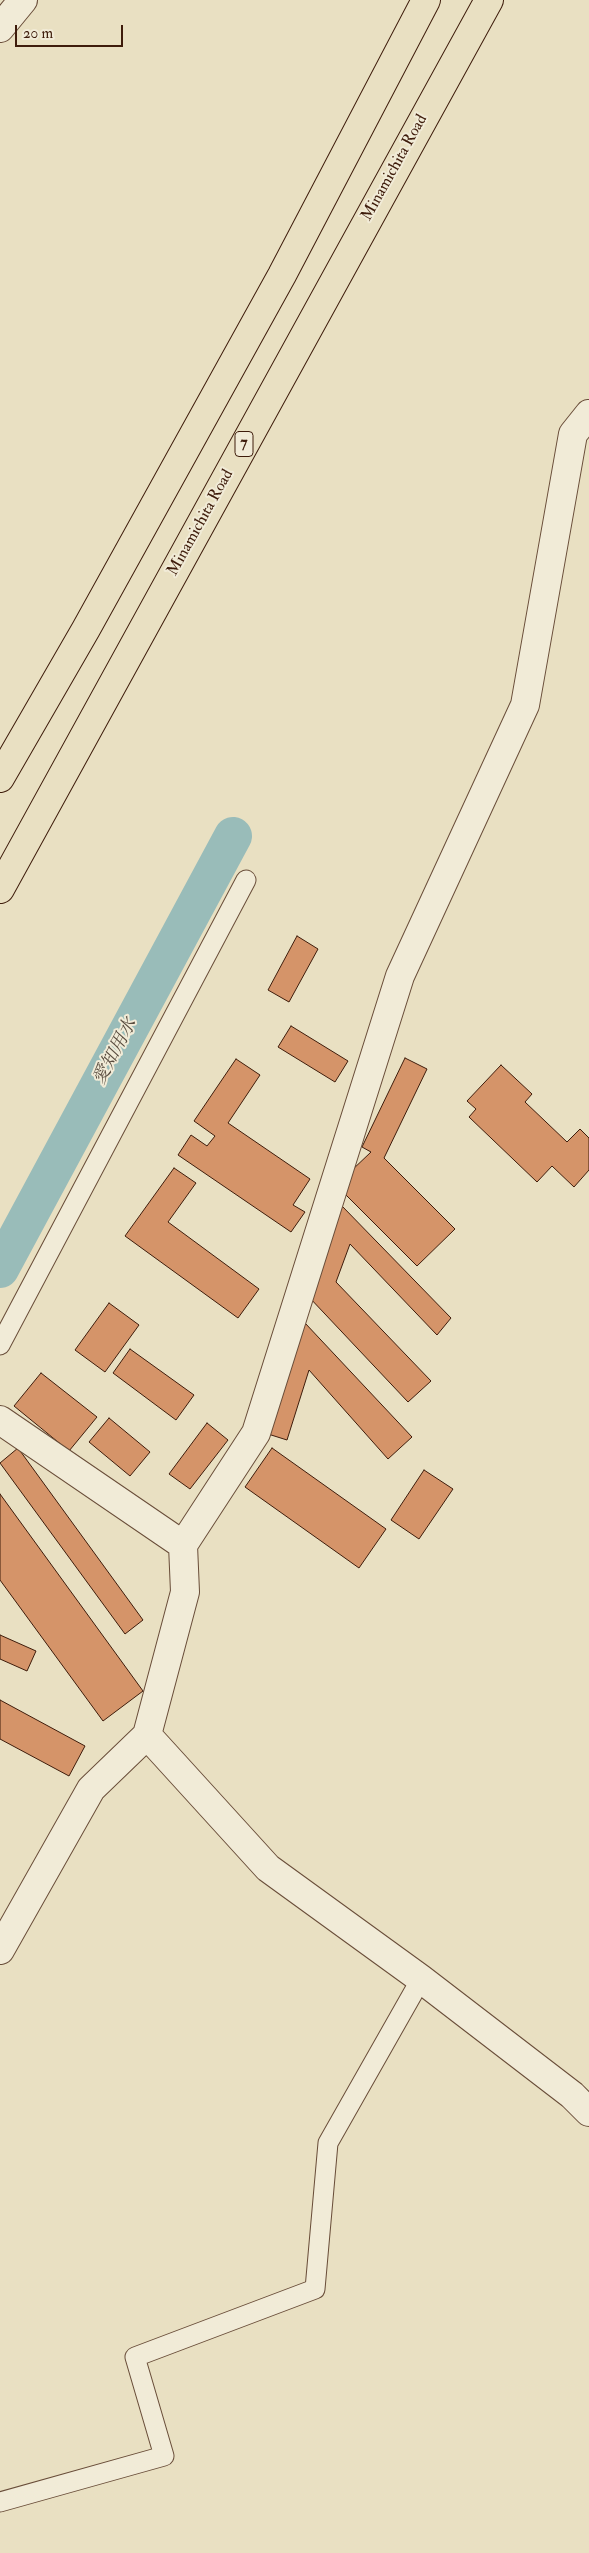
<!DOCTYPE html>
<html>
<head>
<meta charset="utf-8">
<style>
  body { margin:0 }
  #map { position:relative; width:589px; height:2553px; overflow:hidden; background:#e9e0c2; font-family:"IM FELL Double Pica",serif }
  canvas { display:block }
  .scale { position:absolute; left:15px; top:25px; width:108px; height:22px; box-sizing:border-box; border:2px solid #3e1c0b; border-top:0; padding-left:6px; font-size:15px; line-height:18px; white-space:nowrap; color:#3e1c0b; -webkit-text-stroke:4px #f1ebd7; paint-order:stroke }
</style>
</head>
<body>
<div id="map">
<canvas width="589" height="2553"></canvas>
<div class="scale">20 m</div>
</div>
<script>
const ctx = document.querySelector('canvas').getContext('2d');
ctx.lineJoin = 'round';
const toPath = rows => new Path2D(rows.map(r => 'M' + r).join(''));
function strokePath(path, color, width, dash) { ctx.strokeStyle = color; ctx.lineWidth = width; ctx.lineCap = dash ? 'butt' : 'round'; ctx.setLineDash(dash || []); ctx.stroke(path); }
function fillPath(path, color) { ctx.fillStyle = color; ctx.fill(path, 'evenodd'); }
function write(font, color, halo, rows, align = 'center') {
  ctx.font = font + ' "IM FELL Double Pica","Noto Serif JP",serif'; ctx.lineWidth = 4; ctx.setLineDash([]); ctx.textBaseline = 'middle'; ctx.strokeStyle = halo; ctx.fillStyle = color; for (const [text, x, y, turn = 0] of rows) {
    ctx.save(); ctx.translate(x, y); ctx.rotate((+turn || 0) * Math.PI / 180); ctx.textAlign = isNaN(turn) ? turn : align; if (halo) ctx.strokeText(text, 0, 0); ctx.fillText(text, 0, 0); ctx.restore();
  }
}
strokePath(toPath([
  [0,1269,233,836]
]), '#99bcb9', 38);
const building = toPath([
  [297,936,318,949,289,1002,268,990,297,936],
  [291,1026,348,1061,335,1082,278,1047,291,1026],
  [405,1058,427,1069,384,1158,455,1229,417,1266,342,1191,350,1172,371,1152,362,1147,405,1058],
  [236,1059,260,1075,228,1123,310,1179,293,1205,305,1212,291,1232,178,1155,191,1135,207,1146,215,1136,194,1121,236,1059],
  [501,1065,532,1094,525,1102,567,1142,580,1129,589,1138,589,1170,574,1187,552,1166,537,1182,469,1117,476,1109,467,1101,501,1065],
  [174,1168,196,1183,168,1222,259,1289,238,1318,125,1236,174,1168],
  [341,1205,451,1318,437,1335,350,1244,336,1282,431,1381,408,1402,308,1296,341,1205],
  [109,1303,139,1325,105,1372,75,1350,109,1303],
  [305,1323,412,1437,388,1459,309,1370,287,1440,268,1434,305,1323],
  [130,1349,194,1395,176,1420,113,1373,130,1349],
  [41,1373,97,1417,69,1451,14,1406,41,1373],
  [109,1418,150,1452,130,1476,89,1442,109,1418],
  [207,1423,228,1440,190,1489,169,1474,207,1423],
  [18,1448,143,1620,125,1634,0,1463,18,1448],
  [272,1448,386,1529,359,1568,245,1487,272,1448],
  [424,1470,453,1489,419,1539,391,1520,424,1470],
  [0,1494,143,1691,103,1721,0,1580,0,1494],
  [0,1635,36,1651,27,1671,0,1659,0,1635],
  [0,1700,85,1746,69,1776,0,1739,0,1700]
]);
fillPath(building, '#d59469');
strokePath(building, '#3e1c0b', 1);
const service = toPath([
  [0,1345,246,880],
  [0,2502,164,2456,135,2357,315,2289,328,2143,421,1979]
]);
const minor = toPath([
  [0,28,23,0],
  [0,1420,183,1545],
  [147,1735,268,1868,421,1979,572,2095,589,2112],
  [0,1950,91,1789,147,1735,185,1592,183,1545,256,1433,400,976,525,705,573,434,589,414]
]);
const motorway = toPath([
  [0,778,86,629,282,275,426,0],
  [0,889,489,0]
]);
strokePath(service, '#694d39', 21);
strokePath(minor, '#694d39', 30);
strokePath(motorway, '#3e1c0b', 30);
strokePath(service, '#f1ebd7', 19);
strokePath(minor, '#f1ebd7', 28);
strokePath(motorway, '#e9e0c2', 28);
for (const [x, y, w] of [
  [244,444,18]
]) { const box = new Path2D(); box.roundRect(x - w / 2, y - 12.5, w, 25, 4); ctx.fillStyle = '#f1ebd7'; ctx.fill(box); strokePath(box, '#3e1c0b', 1); }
write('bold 15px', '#3e1c0b', null, [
  ["7",244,444]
]);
write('16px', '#3e1c0b', '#f1ebd7', [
  ["Minamichita Road",395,168,-61],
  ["Minamichita Road",201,523,-61]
]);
write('italic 18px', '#594c3f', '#f1ebd7', [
  ["愛知用水",116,1052,-62]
]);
</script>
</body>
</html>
